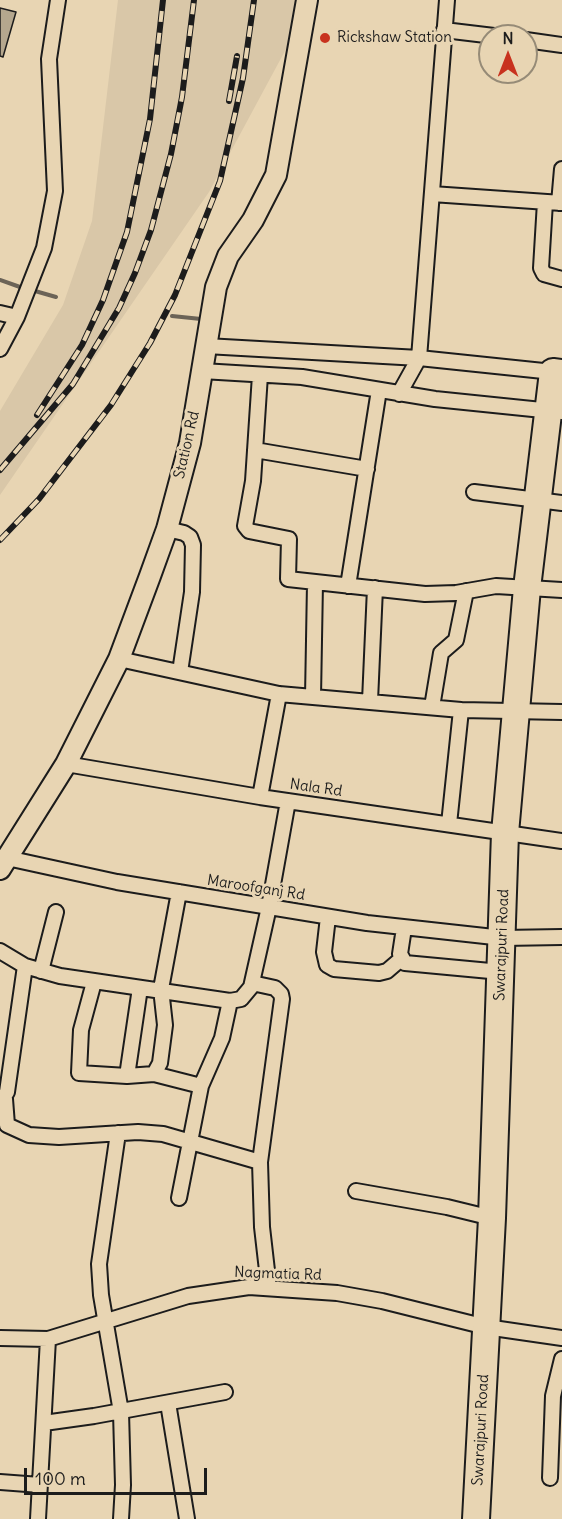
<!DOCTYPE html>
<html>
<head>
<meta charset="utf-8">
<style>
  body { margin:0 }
  #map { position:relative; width:562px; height:1519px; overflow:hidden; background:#e8d5b3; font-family:Delius,sans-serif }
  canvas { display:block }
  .north { position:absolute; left:478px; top:24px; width:60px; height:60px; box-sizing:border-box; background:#e8d5b3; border:2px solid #968b77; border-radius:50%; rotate:0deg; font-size:16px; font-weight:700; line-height:24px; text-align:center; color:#1c1c1c }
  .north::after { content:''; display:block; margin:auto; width:21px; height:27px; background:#c8321e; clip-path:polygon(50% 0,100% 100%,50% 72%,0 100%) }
  .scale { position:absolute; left:24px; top:1468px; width:183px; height:27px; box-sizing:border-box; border:3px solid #1c1c1c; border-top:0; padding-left:8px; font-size:18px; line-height:21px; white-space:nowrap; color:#1c1c1c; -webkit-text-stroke:4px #e8d5b3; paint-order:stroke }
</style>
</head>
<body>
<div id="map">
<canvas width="562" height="1519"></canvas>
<div class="north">N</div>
<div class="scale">100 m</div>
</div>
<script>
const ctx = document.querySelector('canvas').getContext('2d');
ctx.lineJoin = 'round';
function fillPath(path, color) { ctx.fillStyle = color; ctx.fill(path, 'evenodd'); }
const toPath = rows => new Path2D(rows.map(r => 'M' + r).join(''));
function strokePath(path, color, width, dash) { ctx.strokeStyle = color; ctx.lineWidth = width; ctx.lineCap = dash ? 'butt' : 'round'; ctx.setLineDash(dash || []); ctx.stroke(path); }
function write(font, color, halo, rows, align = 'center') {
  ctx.font = font + ' Delius,sans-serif'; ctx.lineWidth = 6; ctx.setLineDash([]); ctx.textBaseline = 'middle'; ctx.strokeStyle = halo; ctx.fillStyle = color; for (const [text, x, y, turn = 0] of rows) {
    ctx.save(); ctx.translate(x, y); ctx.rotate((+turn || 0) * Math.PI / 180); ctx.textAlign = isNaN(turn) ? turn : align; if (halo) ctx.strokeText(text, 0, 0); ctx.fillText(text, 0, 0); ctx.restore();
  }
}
fillPath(toPath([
  [118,0,300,0,300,23,209,192,0,495,0,411,63,305,92,221]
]), '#d9c7a8');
strokePath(toPath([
  [0,280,20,287],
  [35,291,56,297],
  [172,316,201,319]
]), '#6b6357', 4);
const building = toPath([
  [0,8,16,12,3,57,0,56,0,8]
]);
fillPath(building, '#b5a78e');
strokePath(building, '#1c1c1c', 1.5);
const street = toPath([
  [447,0,419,358,553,372],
  [444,30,494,36],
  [526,40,562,45],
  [432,194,562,203],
  [545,202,541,268,544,274,562,279],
  [559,203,562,169],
  [0,313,17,317],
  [206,346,419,358,399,394],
  [0,349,17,317,44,248,55,191,49,59,58,0],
  [202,371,302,377,435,399,562,412],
  [260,375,253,481,245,526,249,531,289,539,288,579,425,594,456,593,496,586,562,590],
  [255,450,367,469],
  [474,492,562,503],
  [167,529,184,533,190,537,193,545,192,592,180,672],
  [348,586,379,390],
  [119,659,279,694,461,710,562,712],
  [313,697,315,583],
  [370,701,375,588],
  [432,707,441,653,456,640,466,591],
  [66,764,260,797,562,841],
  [260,797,279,694],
  [449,824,461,710],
  [7,858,117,882,367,923,503,938,562,937],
  [328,917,324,952,327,965,334,969,379,973,387,971,401,959],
  [404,928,400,954,405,963,501,972],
  [0,951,25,966,60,976,230,1001,241,999,251,987,269,907,288,801],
  [41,971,56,912],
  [94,982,81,1030,79,1073,127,1076,154,1074,160,1063,165,1025,161,989,179,892],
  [252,983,275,988,281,994,282,999,260,1162,262,1227,269,1288],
  [154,1074,201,1086],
  [127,1076,140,988],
  [5,1099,7,1125,29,1135,59,1137,138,1132,163,1134,260,1162],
  [0,1103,7,1092,25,966],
  [118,1133,99,1264,101,1295,121,1412,123,1485,121,1519],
  [356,1191,447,1207,492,1218],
  [179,1198,201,1086,222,1038,230,1001],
  [0,1338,48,1339,188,1296,249,1287,337,1293,382,1301,486,1327,562,1338],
  [168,1403,187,1519],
  [44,1423,94,1416,225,1392],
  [550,1478,553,1396,562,1359],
  [0,1482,40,1485],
  [38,1519,48,1339]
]);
const secondary = toPath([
  [0,869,66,764,119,659,150,576,167,529,190,443,216,287,228,256,253,220,276,175,307,0]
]);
const highway = toPath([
  [476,1519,492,1218,505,833,527,588,553,372,562,373]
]);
strokePath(street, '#1c1c1c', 18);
strokePath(secondary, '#1c1c1c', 24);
strokePath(highway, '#1c1c1c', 30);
strokePath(street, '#e8d5b3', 14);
strokePath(secondary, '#e8d5b3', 20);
strokePath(highway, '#e8d5b3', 26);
const rail = toPath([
  [229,101,237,56],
  [37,415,82,345,103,300,127,232,150,119,163,0],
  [0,470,73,384,119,308,135,273,151,230,171,154,182,97,194,0],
  [0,540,39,499,111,405,150,343,175,295,220,181,243,78,254,0]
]);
strokePath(rail, '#1c1c1c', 6);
strokePath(rail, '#e8d5b3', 4, [11]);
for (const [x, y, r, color] of [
  [325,38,6,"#c8321e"]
]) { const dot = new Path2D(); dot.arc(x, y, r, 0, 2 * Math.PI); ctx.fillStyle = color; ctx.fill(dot); strokePath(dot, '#e8d5b3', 2); }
write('15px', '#1c1c1c', '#e8d5b3', [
  ["Rickshaw Station",337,38]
], 'left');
write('15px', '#1c1c1c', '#e8d5b3', [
  ["Station Rd",187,445,-77],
  ["Nala Rd",316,788,8],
  ["Maroofganj Rd",256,888,9],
  ["Swarajpuri Road",502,945,-88],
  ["Nagmatia Rd",278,1274,2],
  ["Swarajpuri Road",481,1430,-87]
]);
</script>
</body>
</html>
